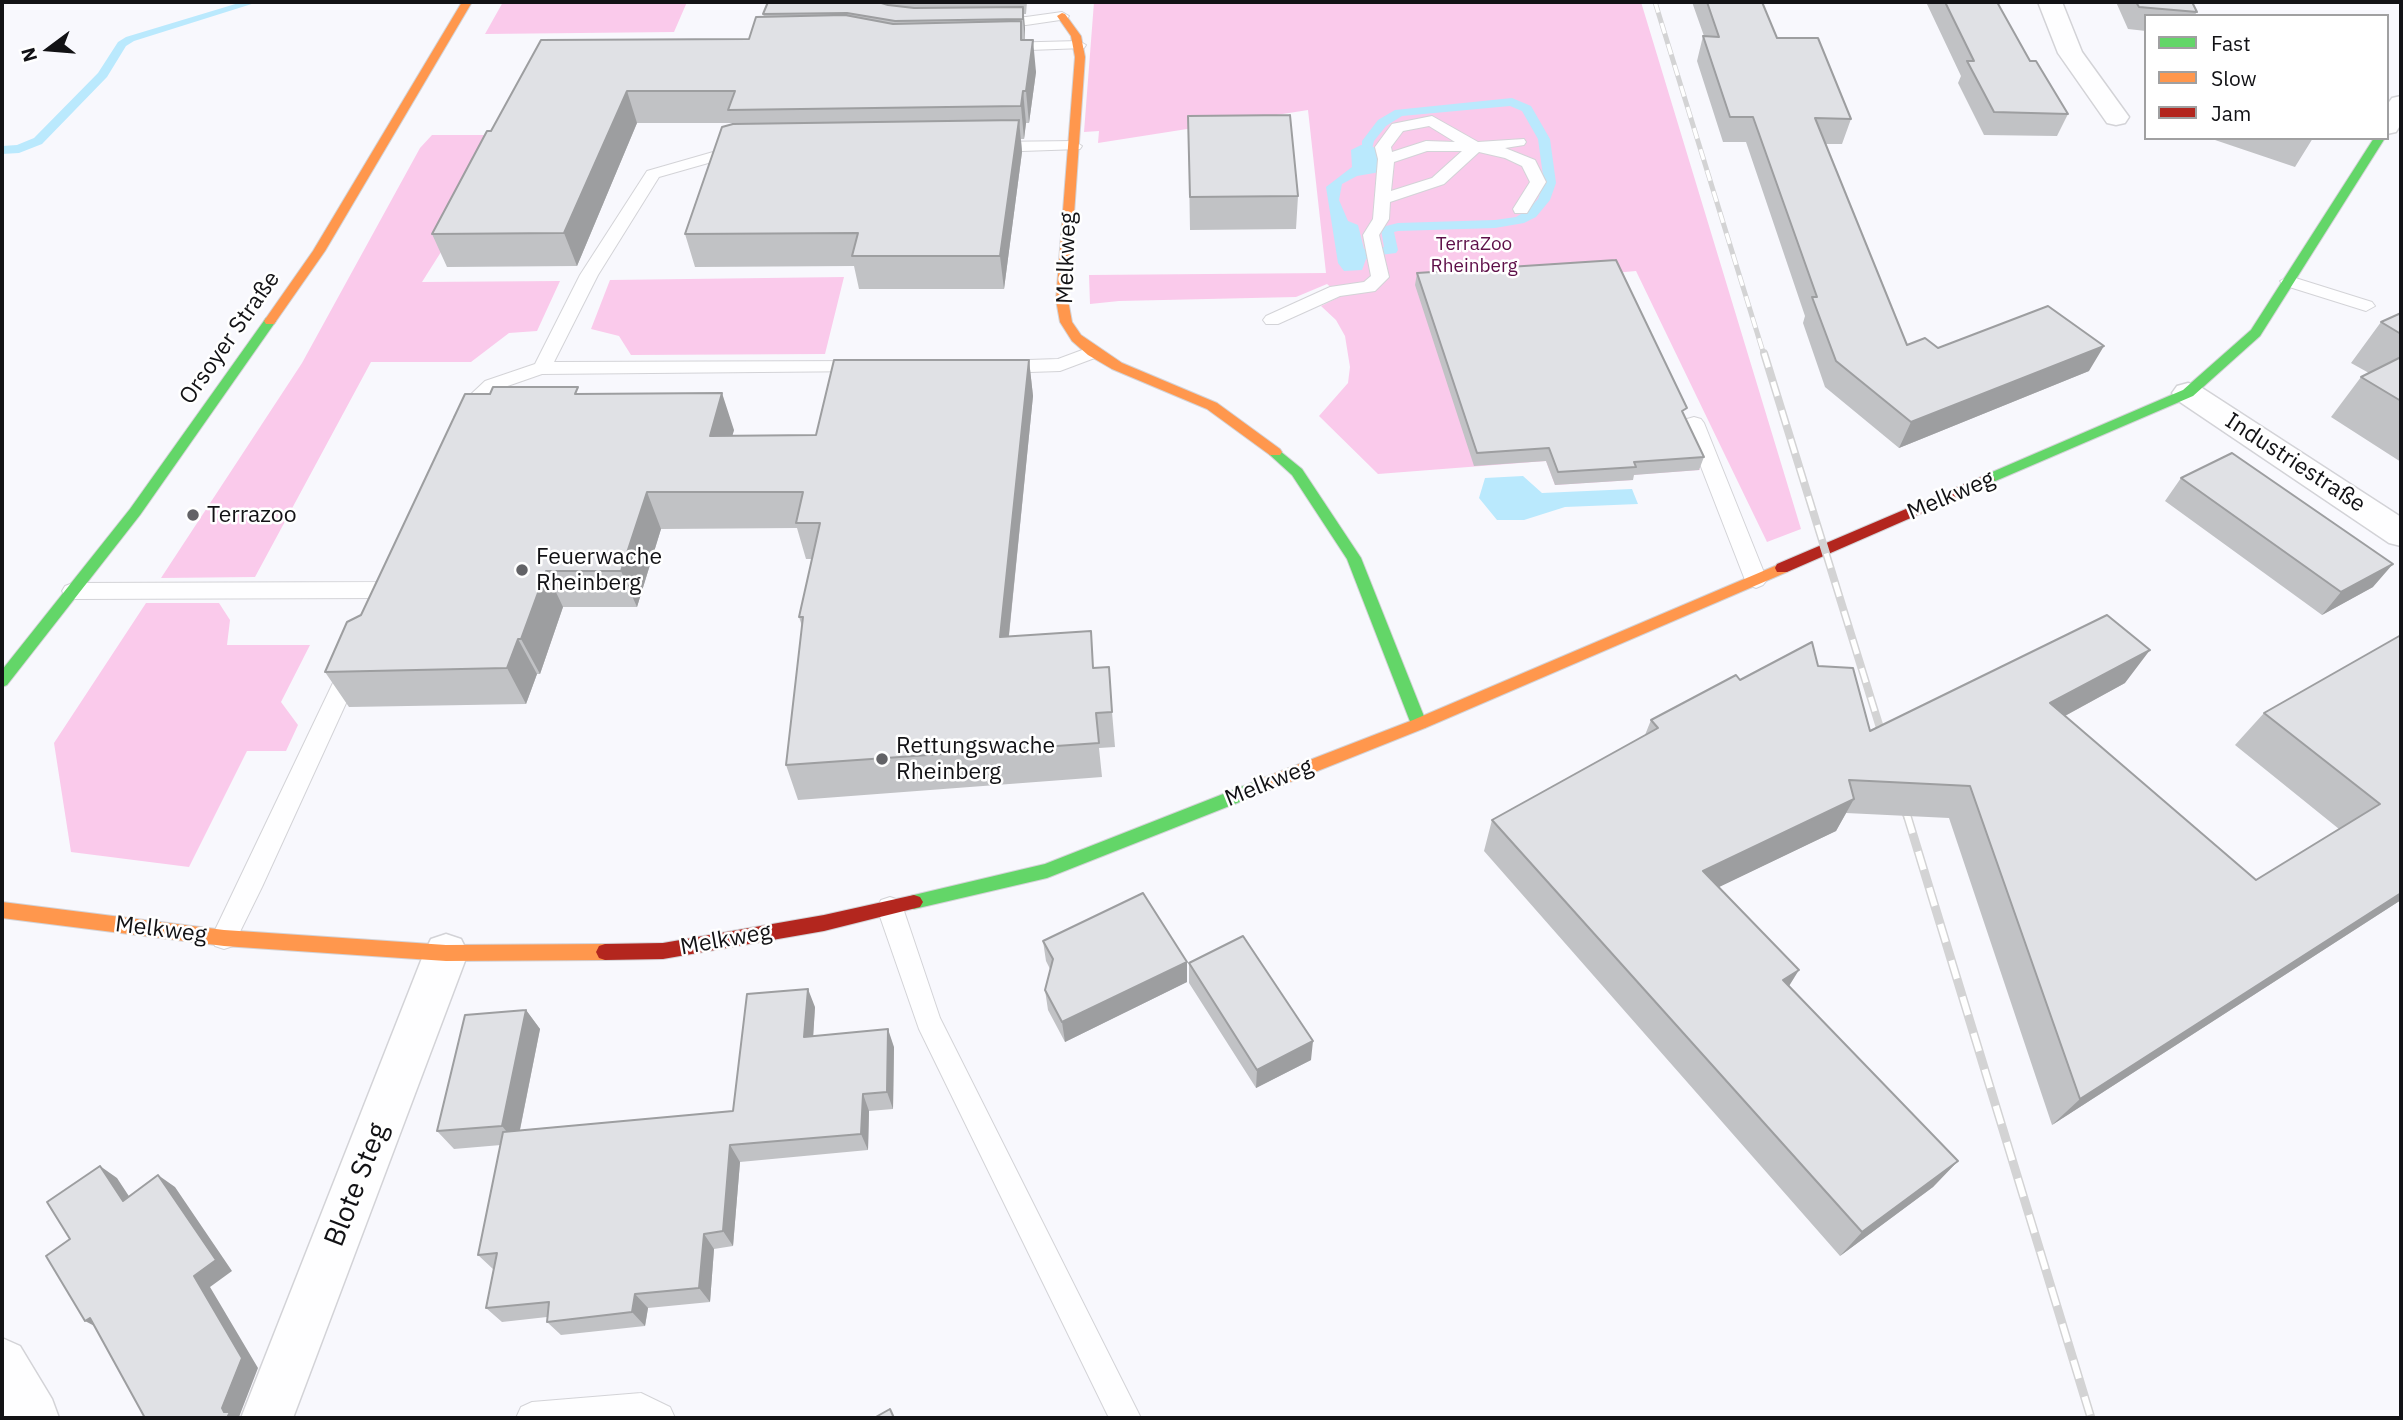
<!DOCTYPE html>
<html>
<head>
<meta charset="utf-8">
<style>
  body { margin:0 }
  #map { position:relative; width:2403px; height:1420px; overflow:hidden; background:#f8f8fd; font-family:"IBM Plex Sans",sans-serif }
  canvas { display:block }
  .frame { position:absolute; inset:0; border:4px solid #121215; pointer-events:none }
  .legend { position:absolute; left:2144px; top:14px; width:245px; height:126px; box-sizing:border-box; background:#fff; border:2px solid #a0a0a1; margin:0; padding:9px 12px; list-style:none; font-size:21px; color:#121215 }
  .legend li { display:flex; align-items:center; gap:14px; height:35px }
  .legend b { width:35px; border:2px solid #a0a0a1 }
  .north { position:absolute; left:14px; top:14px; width:70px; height:70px; -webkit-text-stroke:5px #fff; paint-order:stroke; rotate:254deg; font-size:19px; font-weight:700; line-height:28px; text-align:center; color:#121215 }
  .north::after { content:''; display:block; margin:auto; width:24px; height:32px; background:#121215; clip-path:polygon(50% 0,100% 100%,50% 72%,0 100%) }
</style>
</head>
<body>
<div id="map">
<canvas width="2403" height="1420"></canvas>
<div class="frame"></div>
<ul class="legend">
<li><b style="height:9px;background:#63d668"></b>Fast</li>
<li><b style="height:9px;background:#ff974d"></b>Slow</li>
<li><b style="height:9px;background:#b3261e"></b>Jam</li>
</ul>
<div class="north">N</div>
</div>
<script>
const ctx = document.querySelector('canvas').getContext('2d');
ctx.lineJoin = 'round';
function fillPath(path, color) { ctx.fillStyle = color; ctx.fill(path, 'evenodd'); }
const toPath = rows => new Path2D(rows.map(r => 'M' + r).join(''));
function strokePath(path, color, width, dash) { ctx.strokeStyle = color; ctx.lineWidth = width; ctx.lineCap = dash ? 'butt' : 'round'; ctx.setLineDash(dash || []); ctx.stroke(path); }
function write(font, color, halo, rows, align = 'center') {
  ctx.font = font + ' "IBM Plex Sans",sans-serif'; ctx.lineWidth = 5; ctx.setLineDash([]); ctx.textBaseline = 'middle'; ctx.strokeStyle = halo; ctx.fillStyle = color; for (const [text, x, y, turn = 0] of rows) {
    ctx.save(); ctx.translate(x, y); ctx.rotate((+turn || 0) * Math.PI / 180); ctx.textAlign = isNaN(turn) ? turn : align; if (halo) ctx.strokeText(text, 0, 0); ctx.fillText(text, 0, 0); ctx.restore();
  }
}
fillPath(toPath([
  [503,2,687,2,674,32,485,34],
  [1094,2,1641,2,1801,529,1767,542,1636,271,1614,273,1700,470,1631,475,1633,480,1555,485,1546,461,1378,474,1319,416,1348,383,1350,367,1345,336,1336,320,1321,306,1341,296,1327,284,1296,297,1119,301,1090,304,1089,275,1326,273,1308,110,1098,143,1099,131,1084,132],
  [432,135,515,135,422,282,560,281,537,331,509,333,471,362,371,362,255,577,161,578,302,363,420,148],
  [844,277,825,354,631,355,619,336,591,329,610,280],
  [146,603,219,603,230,620,227,645,310,645,281,702,298,725,286,751,247,751,189,867,71,852,54,743]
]), '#facaeb');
fillPath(toPath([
  [1361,145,1379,148,1380,172,1357,176,1342,184,1339,200,1348,221,1358,225,1364,249,1369,249,1372,257,1366,259,1362,270,1344,271,1338,263,1326,187,1352,167,1351,150],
  [1523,476,1542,493,1632,489,1638,504,1565,507,1524,520,1497,520,1479,498,1485,478]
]), '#bae9fd');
fillPath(toPath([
  [242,2,258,2,134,41,126,46,107,77,42,144,19,153,2,154,2,146,17,145,34,138,98,73,118,42,126,37,242,2],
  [1512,98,1531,106,1550,139,1556,183,1550,200,1536,217,1524,223,1495,228,1398,231,1394,232,1398,250,1396,253,1365,257,1365,251,1384,247,1381,230,1382,227,1398,223,1495,220,1516,217,1526,211,1538,199,1544,183,1538,139,1522,111,1510,106,1402,116,1386,126,1374,141,1372,149,1362,146,1362,141,1378,120,1395,110,1512,98]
]), '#bae9fd');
const lane = toPath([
  [1062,12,1069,16,1067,19,1026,25,995,25,988,21,995,17,1026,17,1062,12],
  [1079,41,1086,45,1084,48,1002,51,995,47,1002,43,1079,41],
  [1432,116,1478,142,1524,139,1526,142,1524,145,1505,148,1535,160,1546,182,1527,213,1515,213,1513,209,1530,182,1522,166,1505,158,1479,152,1444,184,1390,202,1389,219,1379,235,1389,277,1375,291,1340,296,1278,324,1266,324,1263,320,1266,316,1330,287,1364,282,1371,276,1363,235,1373,219,1378,159,1375,147,1392,124,1432,116],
  [1429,126,1455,142,1426,141,1392,152,1391,147,1403,131,1429,126],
  [1427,151,1462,151,1432,178,1391,191,1394,162,1427,151],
  [1074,141,1082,146,1080,149,993,152,985,147,993,142,1074,141],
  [741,144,749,149,747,152,659,177,598,275,554,362,863,361,872,367,870,371,542,374,499,389,482,405,471,421,457,421,454,417,457,413,468,397,485,381,535,364,580,275,647,171,741,144],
  [2289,276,2372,302,2375,306,2366,311,2283,285,2280,281,2289,276],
  [1093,346,1102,352,1100,356,1060,371,999,373,990,367,999,361,1058,359,1093,346],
  [1694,417,1701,419,1704,423,1767,580,1763,585,1756,588,1749,585,1745,580,1684,423,1687,419,1694,417],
  [385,582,393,585,396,590,393,595,385,598,73,599,65,596,62,591,65,586,73,583,385,582],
  [352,658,360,660,363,666,262,887,233,946,224,949,215,946,211,938,215,930,341,666,344,660,352,658],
  [890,897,899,900,903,908,940,1018,1141,1418,1109,1418,919,1029,877,908,881,900,890,897],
  [641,1393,670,1407,675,1418,516,1418,521,1407,532,1402,641,1393]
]);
const street = toPath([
  [2038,2,2062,2,2082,52,2129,117,2125,123,2116,125,2107,123,2058,53,2038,2],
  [2401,96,2401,124,2396,132,2387,134,2387,105,2392,98,2401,96],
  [2188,383,2199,386,2401,517,2401,546,2389,543,2177,400,2172,393,2177,386,2188,383],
  [446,934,461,939,468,953,293,1418,241,1418,424,953,431,939,446,934],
  [2,1338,20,1346,52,1399,59,1418,4,1418,2,1338]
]);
const fast = toPath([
  [2374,138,2385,138,2260,336,2193,396,1993,482,1983,482,1981,479,1983,476,2183,390,2251,330,2374,138],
  [270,317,276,321,140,515,7,685,2,687,2,670,130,509,266,318,270,317],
  [1275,447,1302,469,1361,558,1427,724,1425,728,1413,728,1411,724,1347,559,1292,475,1270,455,1268,452,1270,449,1275,447],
  [1264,778,1270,780,1272,785,1270,790,1047,878,914,909,908,907,905,902,908,897,914,895,1045,864,1264,778]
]);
const slow = toPath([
  [462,2,472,2,325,251,274,324,266,324,264,321,313,251,462,2],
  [1062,13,1065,14,1081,36,1085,57,1068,300,1072,322,1081,335,1122,363,1217,403,1280,449,1282,452,1280,455,1270,455,1207,409,1112,369,1088,355,1072,341,1060,322,1056,300,1075,57,1071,36,1057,16,1062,13],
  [1782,563,1787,564,1789,568,1787,572,1425,728,1270,790,1264,792,1258,790,1256,785,1258,780,1413,720,1782,563],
  [2,902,224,930,446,945,605,944,611,946,614,952,611,958,605,960,446,961,224,946,2,918,2,902]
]);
const jam = toPath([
  [1988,474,1995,479,1993,482,1787,572,1777,572,1775,568,1777,564,1988,474],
  [914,895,920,897,923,902,920,907,824,931,663,959,605,960,599,958,596,952,599,946,605,944,663,943,824,915,914,895]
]);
strokePath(lane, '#d3d3d7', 2);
strokePath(street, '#d3d3d7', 3);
strokePath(fast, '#d3d3d7', 2);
strokePath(slow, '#d3d3d7', 2);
strokePath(jam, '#d3d3d7', 2);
fillPath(lane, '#fefeff');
fillPath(street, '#fefeff');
fillPath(fast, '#63d668');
fillPath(slow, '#ff974d');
fillPath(jam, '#b3261e');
const railFar2 = toPath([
  [1655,2,1764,355]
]);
const railFar1 = toPath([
  [1764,353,1885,744],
  [1901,797,1907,817]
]);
const rail = toPath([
  [1907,815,2091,1418]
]);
strokePath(railFar2, '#d3d3d4', 5);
strokePath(railFar1, '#d3d3d4', 8);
strokePath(rail, '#d3d3d4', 9);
strokePath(railFar2, '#fff', 3.5, [11]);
strokePath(railFar1, '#fff', 5, [15]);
strokePath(rail, '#fff', 6, [19]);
fillPath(toPath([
  [768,2,1027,2,1026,14,1024,14,1025,40,1023,40,1036,72,1029,123,1026,123,1024,139,1021,139,1022,152,1004,289,859,289,854,266,695,267,685,234,732,123,637,123,577,266,447,267,432,234,491,131,749,39,764,17,763,14],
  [1692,2,1762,2,1777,38,1851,119,1842,144,1825,144,1907,345,1938,348,2089,371,1899,448,1825,387,1803,323,1805,316,1746,142,1723,142,1697,61,1703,36,1704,36],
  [1926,2,1997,2,2030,61,2068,114,2057,136,1984,135,1958,83,1961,76],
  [2116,2,2192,2,2197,12,2194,16,2146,16,2146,31,2128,29],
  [1188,116,1298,196,1296,229,1190,230],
  [2216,138,2313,138,2295,167,2215,140],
  [1417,273,1684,416,1704,457,1699,470,1634,475,1633,480,1555,485,1546,461,1474,466,1415,285],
  [2401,313,2401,462,2331,417,2361,377,2369,373,2351,363,2381,322],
  [1029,360,1033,396,1009,636,1094,668,1112,712,1115,747,1099,748,1102,777,798,800,786,765,802,626,799,617,812,559,806,559,797,528,661,529,637,607,563,607,540,674,537,674,526,704,349,707,325,672,361,615,490,394,581,394,734,430,732,436,816,435],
  [2181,478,2373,587,2322,615,2165,501],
  [2401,635,2401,900,2052,1125,1949,818,1846,813,1836,831,1718,887,1789,986,1958,1161,1933,1187,1840,1256,1484,851,1492,820,1645,735,1651,720,1740,680,1818,666,1870,731,2125,683,2065,716,2256,880,2339,829,2235,745,2264,713],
  [1043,941,1187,982,1065,1042,1048,1010,1045,990,1050,969,1046,961],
  [1189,963,1311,1060,1256,1088,1189,983],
  [815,1007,813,1036,894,1047,893,1109,869,1111,868,1150,740,1162,733,1246,714,1249,710,1302,648,1308,645,1326,561,1335,547,1322,547,1317,502,1322,486,1308,494,1270,478,1255,501,1145,454,1149,437,1131,526,1010,540,1029,520,1130,733,1111]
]), '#c1c2c5');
fillPath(toPath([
  [1023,7,1025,28,1025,40,1023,19],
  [1033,40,1036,72,1029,123,1026,91],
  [627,91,637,123,577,266,564,233],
  [1023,91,1026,123,1024,139,1021,106],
  [1019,120,1022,152,1004,289,1000,256],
  [2104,346,2089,371,1899,448,1911,422],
  [1029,360,1033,396,1005,673,1000,637],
  [722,393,734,430,722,472,710,436],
  [647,492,661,529,637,607,621,571],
  [2393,564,2373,587,2322,615,2341,592],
  [546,571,563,607,540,674,521,639],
  [518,639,537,674,526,704,507,668],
  [2150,650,2125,683,2028,736,2050,703],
  [1854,799,1836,831,1688,902,1703,871],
  [2401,893,2401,900,2052,1125,2080,1099],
  [1187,962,1187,982,1065,1042,1062,1022],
  [1799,970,1781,999,1783,980],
  [808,989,815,1007,812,1055,804,1037],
  [526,1010,540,1029,517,1144,502,1126],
  [888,1029,894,1047,893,1109,887,1092],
  [1313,1041,1311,1060,1256,1088,1257,1070],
  [863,1094,869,1111,868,1150,861,1134],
  [730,1145,740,1162,733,1246,723,1231],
  [1958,1161,1933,1187,1840,1256,1862,1232],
  [100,1166,117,1178,140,1213,123,1201],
  [158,1175,175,1187,232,1271,210,1287,258,1368,239,1417,242,1418,227,1418,222,1408],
  [704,1234,714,1249,710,1302,699,1288],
  [635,1294,648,1308,645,1326,632,1312],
  [90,1318,104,1331,85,1321]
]), '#9d9ea0');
const building = toPath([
  [768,2,878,2,888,5,914,8,1023,7,1023,19,895,21,847,13,763,14,768,2],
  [1707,2,1762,2,1777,38,1818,38,1851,119,1815,118,1907,345,1925,338,1938,348,2048,306,2104,346,1911,422,1836,361,1812,297,1817,297,1753,117,1730,117,1703,36,1719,37,1707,2],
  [1945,2,1997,2,2030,61,2036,61,2068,114,1994,112,1967,61,1974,61,1945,2],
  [2136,2,2192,2,2197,12,2139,7,2136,2],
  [845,15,893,24,1021,21,1021,40,1033,40,1026,91,1023,91,1021,106,728,110,735,91,627,91,564,233,432,234,487,131,491,131,541,40,749,39,756,17,845,15],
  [1290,115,1298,196,1190,197,1188,116,1290,115],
  [1019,120,1000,256,852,256,858,233,685,234,722,127,733,124,1019,120],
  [1616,260,1687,408,1682,411,1704,457,1634,462,1636,467,1558,472,1549,448,1477,453,1417,273,1616,260],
  [2401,313,2401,334,2381,322,2401,313],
  [2401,357,2401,401,2361,377,2401,357],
  [834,360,1029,360,1000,637,1091,631,1093,668,1109,667,1112,712,1096,713,1099,743,786,765,803,617,799,617,820,523,796,523,803,492,647,492,621,571,546,571,521,639,518,639,507,668,325,672,347,622,361,615,465,394,490,394,493,387,578,387,575,394,722,393,710,436,816,435,834,360],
  [2232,453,2393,564,2341,592,2181,478,2232,453],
  [2107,615,2150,650,2050,703,2256,880,2380,804,2264,713,2401,635,2401,893,2080,1099,1970,786,1849,780,1854,799,1703,871,1799,970,1783,980,1958,1161,1862,1232,1492,820,1658,728,1651,720,1736,675,1740,680,1812,642,1818,666,1853,668,1870,731,2107,615],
  [1143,893,1187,962,1062,1022,1045,990,1053,959,1043,941,1143,893],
  [1243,936,1313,1041,1257,1070,1189,963,1243,936],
  [808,989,804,1037,888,1029,887,1092,863,1094,861,1134,730,1145,723,1231,704,1234,699,1288,635,1294,632,1312,547,1322,549,1302,486,1308,497,1253,478,1255,503,1132,733,1111,747,994,808,989],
  [526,1010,502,1126,437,1131,465,1015,526,1010],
  [100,1166,123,1201,158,1175,216,1260,194,1276,242,1358,222,1408,224,1412,230,1412,227,1418,145,1418,90,1318,85,1321,46,1256,70,1239,47,1202,100,1166],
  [890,1409,894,1418,874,1418,890,1409]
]);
fillPath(building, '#e0e1e5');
strokePath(building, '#9d9ea0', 2);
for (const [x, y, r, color] of [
  [193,515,7,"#626266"],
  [522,570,7,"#626266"],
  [882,759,7,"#626266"]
]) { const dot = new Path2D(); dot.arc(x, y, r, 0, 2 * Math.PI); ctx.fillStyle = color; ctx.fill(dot); strokePath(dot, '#fff', 2.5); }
write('19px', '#5e1049', '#fff', [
  ["TerraZoo",1474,245],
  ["Rheinberg",1474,267]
]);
write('23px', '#121215', '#fff', [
  ["Melkweg",1067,258,-88],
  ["Orsoyer Straße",230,338,-55],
  ["Industriestraße",2295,463,33],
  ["Melkweg",1951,496,-23],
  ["Melkweg",1269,783,-22],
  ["Melkweg",161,930,7],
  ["Melkweg",726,940,-10]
]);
write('23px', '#121215', '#fff', [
  ["Terrazoo",207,515],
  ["Feuerwache",536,557],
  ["Rheinberg",536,583],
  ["Rettungswache",896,746],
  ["Rheinberg",896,772]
], 'left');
write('28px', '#121215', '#fff', [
  ["Blote Steg",357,1185,-69]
]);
</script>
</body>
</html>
